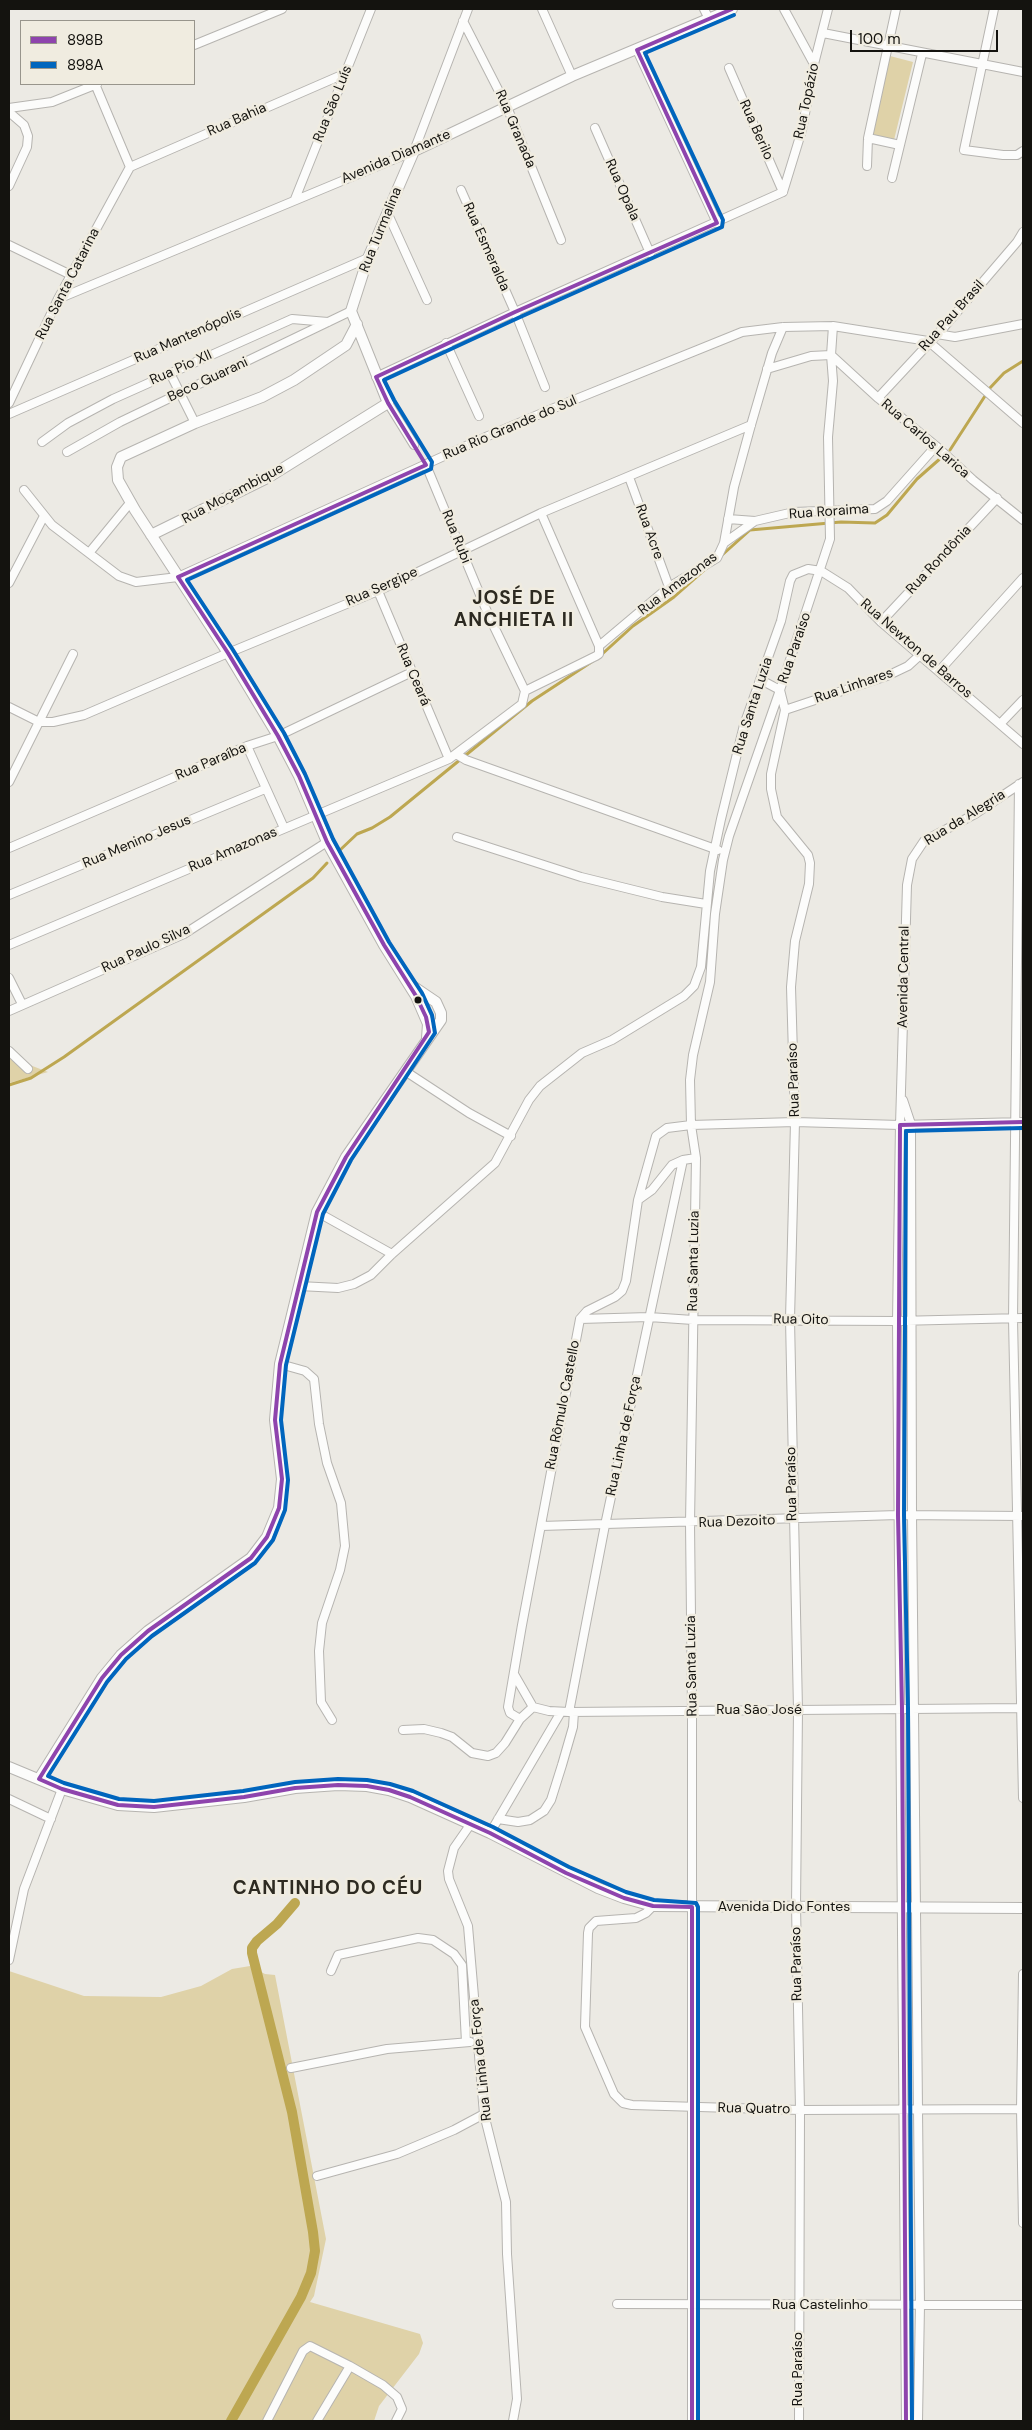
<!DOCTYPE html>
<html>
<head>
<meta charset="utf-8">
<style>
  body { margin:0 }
  #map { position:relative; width:1032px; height:2430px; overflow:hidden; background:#eceae4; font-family:"DM Sans",sans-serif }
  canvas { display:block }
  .frame { position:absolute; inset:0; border:10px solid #14130f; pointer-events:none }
  .legend { position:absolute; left:20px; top:20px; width:175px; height:65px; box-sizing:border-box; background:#f0ece0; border:1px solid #98958c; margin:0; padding:6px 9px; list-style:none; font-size:15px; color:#14130f }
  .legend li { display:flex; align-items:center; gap:10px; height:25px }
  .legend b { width:25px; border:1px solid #98958c }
  .scale { position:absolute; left:850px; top:30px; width:148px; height:22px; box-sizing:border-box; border:2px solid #14130f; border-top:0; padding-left:6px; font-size:15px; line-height:18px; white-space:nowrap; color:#14130f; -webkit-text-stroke:4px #f0ece0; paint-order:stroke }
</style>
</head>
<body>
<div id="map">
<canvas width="1032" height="2430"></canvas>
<div class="frame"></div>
<ul class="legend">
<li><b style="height:6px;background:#8e44ad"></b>898B</li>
<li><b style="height:6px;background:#0065bd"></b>898A</li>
</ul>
<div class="scale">100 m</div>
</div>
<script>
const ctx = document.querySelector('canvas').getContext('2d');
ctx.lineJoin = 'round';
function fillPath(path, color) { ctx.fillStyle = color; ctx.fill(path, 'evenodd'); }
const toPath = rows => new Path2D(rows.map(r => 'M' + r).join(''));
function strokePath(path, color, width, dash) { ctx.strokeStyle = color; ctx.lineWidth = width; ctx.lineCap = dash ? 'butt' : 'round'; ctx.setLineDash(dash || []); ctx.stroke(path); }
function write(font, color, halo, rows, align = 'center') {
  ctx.font = font + ' "DM Sans",sans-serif'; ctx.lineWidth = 5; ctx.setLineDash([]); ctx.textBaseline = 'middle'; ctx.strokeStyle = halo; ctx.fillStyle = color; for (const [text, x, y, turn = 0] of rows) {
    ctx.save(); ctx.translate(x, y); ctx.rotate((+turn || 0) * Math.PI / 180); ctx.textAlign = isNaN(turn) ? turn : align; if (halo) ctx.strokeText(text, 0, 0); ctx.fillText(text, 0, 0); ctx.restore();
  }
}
fillPath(toPath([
  [890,56,913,62,894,140,871,134],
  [9,1057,48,1072,9,1083],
  [250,1966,265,1974,275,1975,326,2239,314,2296,310,2302,420,2334,423,2343,419,2354,379,2406,374,2421,9,2421,9,1971,84,1996,161,1997,201,1986,232,1969]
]), '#dfd2a8');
strokePath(toPath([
  [989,389,1004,373,1023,361],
  [950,450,985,396],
  [721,556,750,530,841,522,875,523,887,515,917,479,942,457],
  [600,656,633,626,674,597,709,566],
  [339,851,357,834,372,828,390,817,532,701,593,661],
  [9,1085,31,1078,64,1057,313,878,327,863]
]), '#bda751', 3);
strokePath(toPath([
  [231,2421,301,2297,311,2273,315,2251,313,2232,292,2112,252,1953,252,1948,257,1941,277,1924,295,1903]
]), '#bda751', 10);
const minor = toPath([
  [542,9,572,76],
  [704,9,709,19],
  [784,9,814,64],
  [994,9,964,150,1003,155,1017,155,1023,151],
  [463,21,507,107,561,240],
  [823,33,1023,72],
  [194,45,282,9],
  [637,50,717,223],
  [729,68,783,192],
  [95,84,130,167],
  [9,108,52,102,97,84],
  [9,112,24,125,28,136,27,147,9,186],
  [595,128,650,253],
  [868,138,900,145],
  [867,166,868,138,896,9],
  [130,167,344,74],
  [892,178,922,54],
  [461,190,515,312,545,387],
  [783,192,802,130,814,64,828,9],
  [295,199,371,9],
  [387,212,427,300],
  [9,245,71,275],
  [58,299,414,151,468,9],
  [937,334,955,337,1023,324],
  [446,343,479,416],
  [831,355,878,398,936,446,973,480,1023,520],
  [767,369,811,356,831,355],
  [170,373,195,423],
  [376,377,515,312,783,192],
  [878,398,945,326,1017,242,1023,232],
  [9,403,58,299,130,167],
  [388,403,414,445],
  [9,414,368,258],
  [42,442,68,423,113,399,292,319,328,322],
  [67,452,120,422,351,311],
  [629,477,669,587],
  [24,490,52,525,119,576,136,582,178,577,488,436,554,408,742,332,783,327,833,326,928,341,1023,423],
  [541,513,599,646],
  [728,519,755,521,794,512,875,509,887,501,936,446],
  [724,543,755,521],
  [89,553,130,503],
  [9,583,44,516],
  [378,591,449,759],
  [881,622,997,498],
  [940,670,1023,578],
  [525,691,596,656,599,654,599,646,669,587,717,558,724,543,734,487,751,425,772,353,783,327],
  [9,707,39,722,53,722,84,715,228,653,378,591,541,513,751,425],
  [785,710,887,676,908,666,919,656],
  [1001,723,1023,700],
  [247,746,284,828],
  [456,754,466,760,718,850],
  [9,782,73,654],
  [1019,784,1013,1319,1023,1798],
  [457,837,581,877,662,897,706,904],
  [9,848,247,746,278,736,412,672],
  [9,895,265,789],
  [9,945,449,759,522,704,525,691,488,614,426,465],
  [9,978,22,1004],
  [9,1011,184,934,327,842],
  [9,1051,28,1069],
  [405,1071,469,1113,511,1136],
  [903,1100,911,1124,912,1515,920,2305,918,2421],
  [696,1158,683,1160,672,1165,652,1190,638,1200,626,1281,622,1291,615,1297,587,1311,580,1319,522,1625,508,1707,510,1713,520,1719,533,1707,549,1711,569,1712,1023,1708],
  [638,1200,656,1136,667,1128,691,1125,795,1122,900,1125,1023,1122],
  [317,1212,392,1254],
  [299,1286,338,1288,354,1284,371,1275,392,1254,495,1163,529,1100,540,1086,582,1053,612,1040,684,996,694,986,701,967,710,871,721,819,744,725,781,621,790,581,793,575,808,569,821,571,848,588,881,622,1023,744],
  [580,1319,649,1317,693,1320,897,1321,1023,1318],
  [280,1364,305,1371,314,1379,319,1424,327,1463,341,1503,345,1546,340,1570,322,1623,319,1651,321,1702,332,1720],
  [541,1526,898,1515,1023,1516],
  [514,1674,533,1707],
  [569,1712,605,1525,683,1160],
  [403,1730,424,1729,441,1733,452,1737,472,1753,488,1756,496,1753,505,1743,520,1719],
  [9,1799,51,1819],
  [498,1819,518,1822,530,1820,544,1811,551,1800,562,1765,573,1727,574,1712],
  [470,1825,454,1848,448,1871,449,1879,468,1926,484,2114,506,2202,507,2254,517,2399,513,2421],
  [490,1833,561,1712],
  [653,1906,646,1913,636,1918,596,1921,589,1928,588,1933,585,2027,614,2094,623,2103,632,2105,800,2110,1023,2109],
  [9,1960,24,1889,62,1789],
  [331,1971,338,1955,418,1938,433,1940,454,1954,462,1965,466,2042],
  [1023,1974,1021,2109,1023,2223],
  [291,2068,387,2049,470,2042],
  [317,2176,397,2154,454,2130,484,2114],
  [617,2304,1023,2305],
  [267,2421,303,2351,310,2346,350,2366,383,2385,397,2397,402,2409,396,2421],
  [317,2421,350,2366],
  [692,2421,692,1710,690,1523,696,1158,691,1125,690,1080,693,1055,710,982,715,914,723,860,729,836,780,690,761,680],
  [799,2421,800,2110,796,1906,798,1710,790,1319,795,1122,791,987,795,941,809,884,810,863,808,855,777,817,771,789,771,774,785,710,780,690,830,539,828,437,833,381,831,355,833,326],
  [906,2421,897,1321,900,1125,907,885,912,859,924,841,975,814,1023,782]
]);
const tertiary = toPath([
  [357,324,346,345,294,380,262,397,195,423,121,457,117,467,118,480,135,510,228,653,278,736,299,776,327,842,384,945,416,996,428,1024,427,1038],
  [151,535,269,477,388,403,351,311,368,258,414,151,572,76,732,9],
  [9,1767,62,1789,118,1805,154,1807,244,1797,295,1788,338,1785,367,1786,389,1790,410,1797,490,1833,598,1888,624,1898,653,1906,1023,1908],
  [39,1779,102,1678,121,1655,148,1631,251,1558,267,1537,279,1508,282,1479,275,1420,280,1364,317,1212,346,1157,441,1020,441,1013,436,1002,408,983]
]);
strokePath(minor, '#b6b4b0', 10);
strokePath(tertiary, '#b6b4b0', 12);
strokePath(minor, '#fcfcfb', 8);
strokePath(tertiary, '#fcfcfb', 10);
strokePath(toPath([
  [692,2421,692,1907,653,1906,624,1898,566,1873,490,1833,410,1797,389,1790,367,1786,338,1785,295,1788,244,1797,154,1807,118,1805,62,1789,39,1779,102,1678,121,1655,148,1631,251,1558,267,1537,279,1508,282,1479,275,1420,280,1364,317,1212,346,1157,429,1032,426,1017,416,996,384,945,327,842,299,776,278,736,228,653,178,577,426,465,388,403,376,377,515,312,717,223,637,50,732,9],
  [906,2421,902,1708,898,1515,900,1125,1023,1122]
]), '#8e44ad', 4);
strokePath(toPath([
  [698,2421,698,1907,696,1903,654,1900,626,1892,569,1867,493,1827,413,1791,390,1784,367,1780,338,1779,295,1782,243,1791,154,1801,119,1799,64,1783,48,1776,107,1682,126,1659,152,1636,255,1563,273,1540,285,1510,288,1480,281,1420,286,1365,323,1214,351,1160,435,1033,432,1015,422,993,389,942,333,839,305,774,284,733,233,650,187,580,431,469,432,462,394,400,384,380,518,318,722,227,723,220,645,53,734,15],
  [912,2421,908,1708,904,1515,906,1131,1023,1128]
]), '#0065bd', 4);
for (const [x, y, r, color] of [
  [418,1000,4.5,"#14130f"]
]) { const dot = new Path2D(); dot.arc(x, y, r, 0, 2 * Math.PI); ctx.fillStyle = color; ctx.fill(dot); strokePath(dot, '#f0ece0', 2); }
write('14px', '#14130f', '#f0ece0', [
  ["Rua Topázio",807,101,-78],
  ["Rua São Luís",333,104,-68],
  ["Rua Bahia",237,120,-24],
  ["Rua Granada",515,129,67],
  ["Rua Berilo",756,130,66],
  ["Avenida Diamante",396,157,-23],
  ["Rua Opala",622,190,66],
  ["Rua Turmalina",381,230,-68],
  ["Rua Esmeralda",486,247,66],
  ["Rua Santa Catarina",68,284,-63],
  ["Rua Pau Brasil",952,316,-48],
  ["Rua Mantenópolis",188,336,-24],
  ["Rua Pio XII",181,368,-24],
  ["Beco Guarani",208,380,-25],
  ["Rua Rio Grande do Sul",510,428,-23],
  ["Rua Carlos Larica",925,439,41],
  ["Rua Moçambique",233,494,-28],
  ["Rua Roraima",829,512,-4],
  ["Rua Acre",649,532,70],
  ["Rua Rubi",456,537,68],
  ["Rua Rondônia",939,560,-47],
  ["Rua Amazonas",678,584,-37],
  ["Rua Sergipe",382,587,-24],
  ["Rua Paraíso",795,648,-71],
  ["Rua Newton de Barros",916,649,41],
  ["Rua Ceará",413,675,67],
  ["Rua Linhares",854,686,-19],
  ["Rua Santa Luzia",753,706,-72],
  ["Rua Paraíba",211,762,-23],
  ["Rua da Alegria",965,818,-32],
  ["Rua Menino Jesus",137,842,-23],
  ["Rua Amazonas",233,850,-23],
  ["Rua Paulo Silva",146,949,-25],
  ["Avenida Central",904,977,-89],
  ["Rua Paraíso",794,1080,-92],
  ["Rua Santa Luzia",694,1261,-89],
  ["Rua Oito",801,1320,1],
  ["Rua Rômulo Castello",563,1405,-79],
  ["Rua Linha de Força",624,1436,-78],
  ["Rua Paraíso",792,1484,-91],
  ["Rua Dezoito",737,1522,-2],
  ["Rua Santa Luzia",692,1666,-91],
  ["Rua São José",759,1710],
  ["Avenida Dido Fontes",784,1907],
  ["Rua Paraíso",797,1964,-91],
  ["Rua Linha de Força",481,2060,-96],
  ["Rua Quatro",754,2109,1],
  ["Rua Castelinho",820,2305],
  ["Rua Paraíso",798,2369,-90]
]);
ctx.letterSpacing = '1px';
write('bold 19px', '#2d2a21', '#f0ece0', [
  ["JOSÉ DE",514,599],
  ["ANCHIETA II",514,621],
  ["CANTINHO DO CÉU",328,1889]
]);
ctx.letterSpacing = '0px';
</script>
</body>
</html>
